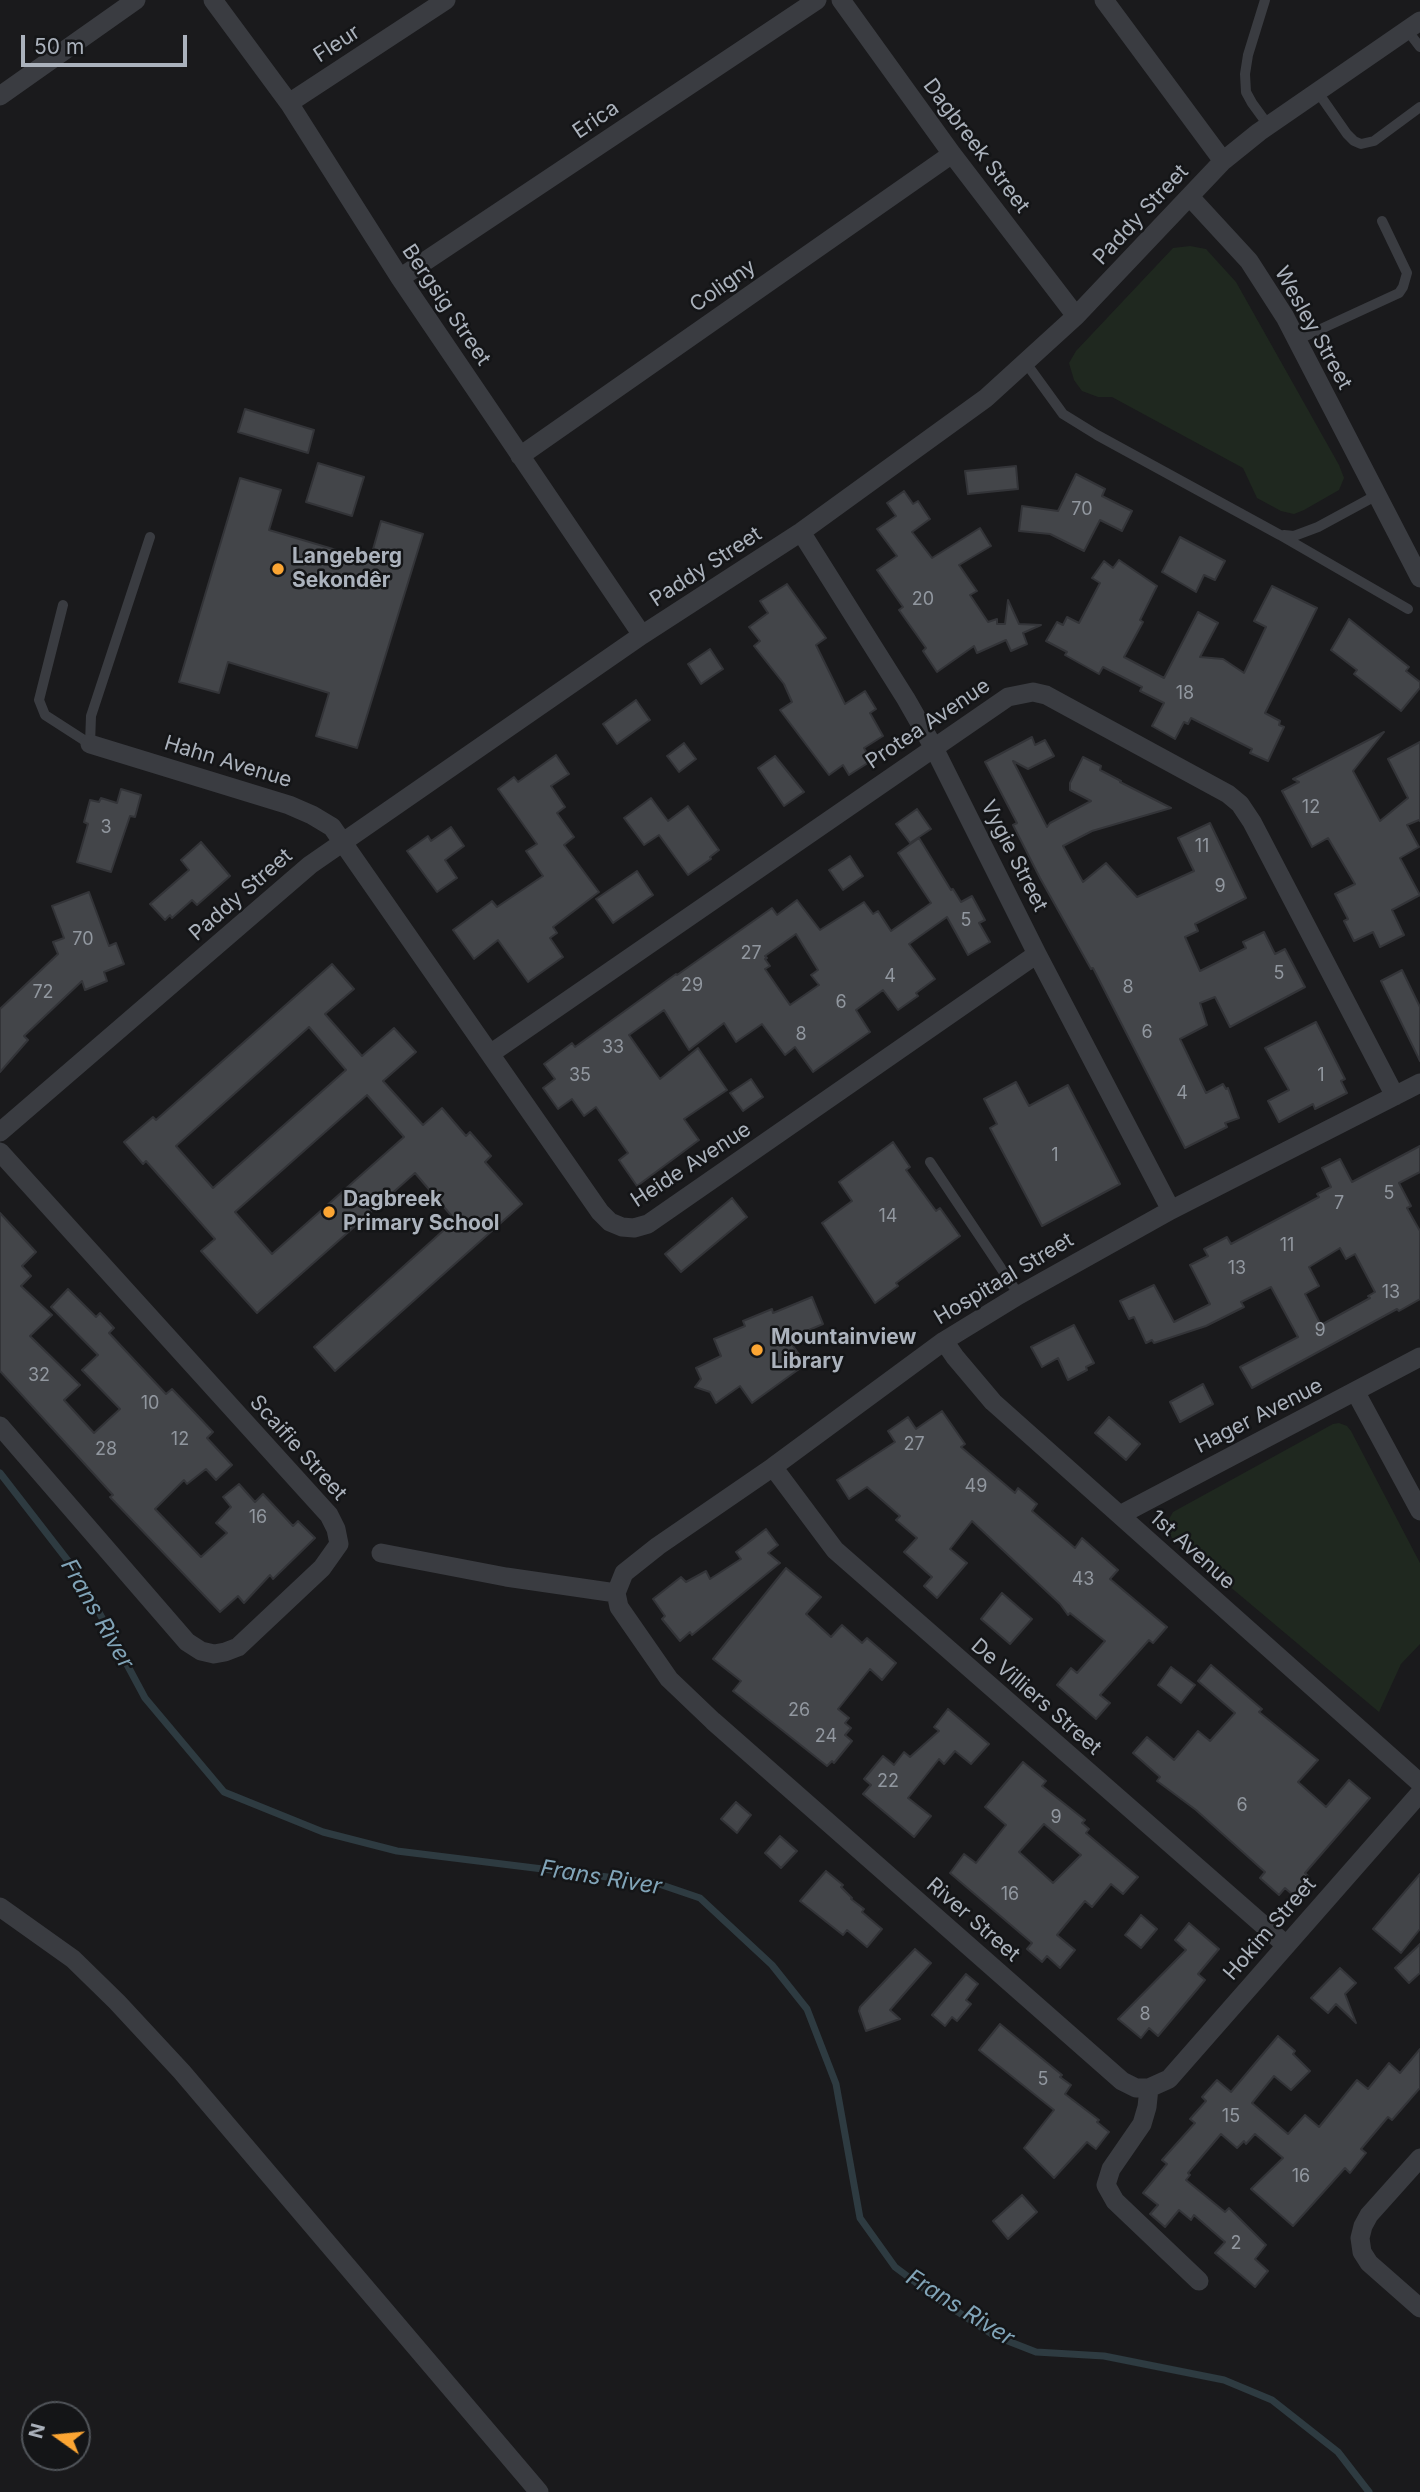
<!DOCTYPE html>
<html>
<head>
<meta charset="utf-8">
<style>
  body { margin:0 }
  #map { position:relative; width:1420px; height:2492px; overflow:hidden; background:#1a1a1c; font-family:Inter,sans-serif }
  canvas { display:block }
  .north { position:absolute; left:21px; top:2401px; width:70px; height:70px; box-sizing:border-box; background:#141517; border:2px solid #505459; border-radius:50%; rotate:285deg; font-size:19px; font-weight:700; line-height:28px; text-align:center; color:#abb2bc }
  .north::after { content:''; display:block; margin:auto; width:24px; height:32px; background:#fba533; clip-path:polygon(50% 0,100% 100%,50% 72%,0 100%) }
  .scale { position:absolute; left:21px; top:35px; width:166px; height:32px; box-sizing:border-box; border:4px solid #abb2bc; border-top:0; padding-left:9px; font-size:21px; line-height:24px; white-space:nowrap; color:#abb2bc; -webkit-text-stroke:5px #141517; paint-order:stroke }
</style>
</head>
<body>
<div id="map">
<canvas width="1420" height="2492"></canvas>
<div class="north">N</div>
<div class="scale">50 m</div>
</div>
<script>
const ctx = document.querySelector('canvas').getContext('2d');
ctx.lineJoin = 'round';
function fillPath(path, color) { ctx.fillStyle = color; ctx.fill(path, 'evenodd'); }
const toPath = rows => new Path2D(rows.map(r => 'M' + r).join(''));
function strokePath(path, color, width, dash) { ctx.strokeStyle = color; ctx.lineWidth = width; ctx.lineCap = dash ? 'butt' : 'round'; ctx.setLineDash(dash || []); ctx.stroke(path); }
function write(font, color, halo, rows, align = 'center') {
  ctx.font = font + ' Inter,sans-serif'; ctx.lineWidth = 5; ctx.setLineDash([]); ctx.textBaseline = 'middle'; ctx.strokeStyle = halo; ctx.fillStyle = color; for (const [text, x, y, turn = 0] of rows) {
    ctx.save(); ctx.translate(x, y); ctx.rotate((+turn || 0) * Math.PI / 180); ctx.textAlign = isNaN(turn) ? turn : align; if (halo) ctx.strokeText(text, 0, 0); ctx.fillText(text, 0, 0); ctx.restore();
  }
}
fillPath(toPath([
  [1190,246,1206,249,1236,282,1339,465,1344,478,1339,490,1304,510,1294,514,1281,511,1257,498,1243,468,1112,397,1098,397,1082,391,1074,380,1069,363,1076,351,1173,248],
  [1339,1423,1347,1426,1351,1431,1420,1563,1420,1644,1401,1664,1379,1712,1172,1538,1168,1528,1169,1519,1173,1512,1333,1424]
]), '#1f281f');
strokePath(toPath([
  [0,1473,79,1575,145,1698,224,1792,323,1832,397,1851,656,1883,700,1898,772,1965,807,2009,836,2084,860,2218,895,2267,938,2299,995,2336,1036,2352,1104,2356,1224,2380,1272,2400,1338,2452,1369,2492]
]), '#2e3b41', 7);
const building = toPath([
  [245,409,314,430,308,453,238,432,245,409],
  [318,463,364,477,352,516,306,502,318,463],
  [1016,466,1018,489,968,494,965,471,1016,466],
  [1076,474,1105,489,1102,496,1132,511,1122,531,1100,520,1084,551,1050,534,1019,531,1022,506,1058,511,1076,474],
  [240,478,281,490,269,530,370,560,381,521,423,534,357,748,316,736,329,693,228,662,219,693,179,682,240,478],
  [904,491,913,504,918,501,930,519,912,532,932,558,980,528,991,546,959,565,977,591,970,595,988,622,997,619,997,624,1005,624,1008,600,1019,624,1041,625,1023,633,1027,644,1011,651,1006,640,977,653,974,646,937,672,923,651,926,648,899,610,903,607,877,570,897,556,877,529,896,516,887,503,904,491],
  [1180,537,1225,561,1215,580,1204,575,1196,592,1162,572,1180,537],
  [1119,560,1157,586,1140,620,1143,622,1124,657,1164,678,1198,612,1218,623,1200,657,1223,659,1244,673,1266,627,1254,621,1272,586,1317,608,1265,713,1280,721,1279,725,1284,727,1268,761,1250,753,1252,749,1191,718,1188,724,1184,722,1175,739,1152,726,1164,703,1140,691,1142,687,1103,667,1099,674,1065,655,1067,652,1046,641,1057,622,1063,625,1067,617,1079,623,1100,583,1092,578,1104,561,1113,568,1119,560],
  [787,584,826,638,816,645,845,704,865,691,876,709,870,713,883,736,864,748,871,761,849,775,843,765,829,775,780,710,792,702,784,684,754,646,760,641,749,627,768,613,760,601,787,584],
  [1349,619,1409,667,1406,671,1420,682,1420,688,1401,711,1354,674,1357,670,1331,650,1349,619],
  [710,649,723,669,701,684,688,664,710,649],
  [636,700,650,720,617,744,603,724,636,700],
  [1384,732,1353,771,1380,821,1408,798,1388,759,1420,742,1420,821,1419,820,1407,825,1419,847,1400,858,1420,895,1392,910,1404,935,1380,947,1373,932,1354,941,1344,921,1348,919,1335,894,1355,884,1328,838,1312,847,1282,791,1299,782,1293,779,1384,732],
  [1032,737,1035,745,1045,740,1054,756,1028,769,1013,761,1047,827,1050,823,1091,801,1070,790,1070,783,1083,757,1101,766,1100,770,1121,781,1120,782,1171,808,1092,831,1063,846,1083,882,1106,863,1137,897,1194,871,1178,838,1210,823,1246,898,1195,924,1198,931,1185,937,1200,971,1246,948,1243,942,1264,932,1275,954,1285,949,1305,987,1230,1027,1215,997,1200,1003,1207,1025,1180,1039,1206,1093,1223,1084,1226,1089,1228,1088,1239,1118,1225,1123,1227,1127,1185,1148,1093,968,1091,969,1040,878,1013,825,1017,823,985,762,1032,737],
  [684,743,696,759,679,772,667,756,684,743],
  [556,755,569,774,551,786,565,807,557,813,574,837,564,845,599,892,553,927,557,933,550,938,563,957,528,982,498,940,474,959,453,930,492,901,497,907,543,876,526,851,537,844,498,789,514,777,518,782,556,755],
  [775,756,804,792,784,806,758,768,775,756],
  [121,789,141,795,135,817,130,816,111,872,77,862,88,824,84,822,90,800,99,802,101,798,117,803,121,789],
  [651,798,668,821,688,806,719,850,710,857,711,859,688,875,659,835,644,845,624,818,651,798],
  [917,809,931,829,910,843,896,824,917,809],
  [451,827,464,846,445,860,457,878,437,892,407,851,428,836,431,841,451,827],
  [919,838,951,890,953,889,961,902,972,896,985,920,979,923,990,942,968,955,947,917,909,944,935,979,916,993,918,996,898,1010,883,990,856,1010,870,1032,813,1072,795,1047,785,1055,762,1024,736,1042,724,1023,689,1050,664,1010,629,1035,660,1079,698,1048,727,1090,684,1119,699,1140,637,1186,619,1160,628,1153,596,1107,584,1116,572,1099,558,1109,543,1088,555,1079,544,1064,572,1043,575,1047,676,974,677,975,772,908,777,915,797,900,820,930,864,902,873,914,878,911,891,931,931,903,898,853,919,838],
  [796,934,818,970,811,975,819,985,790,1005,765,969,770,966,765,959,767,958,765,956,796,934],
  [201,842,230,876,197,905,192,900,172,918,170,915,165,920,150,904,189,870,181,860,201,842],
  [850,856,863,876,843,890,829,870,850,856],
  [637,871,653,895,613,923,596,899,637,871],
  [89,892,109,946,116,943,124,964,104,972,107,981,85,990,82,981,24,1036,28,1040,0,1072,0,1009,58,954,53,942,64,938,52,906,89,892],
  [332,964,354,989,325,1014,362,1056,394,1028,416,1052,383,1081,423,1125,442,1108,466,1136,470,1132,491,1156,485,1162,522,1204,335,1371,314,1347,455,1220,415,1173,257,1313,201,1251,215,1239,146,1161,143,1164,124,1142,153,1117,156,1120,332,964],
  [309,1027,346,1070,213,1188,176,1146,309,1027],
  [367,1095,404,1137,272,1254,235,1212,367,1095],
  [1402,970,1420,1007,1420,1061,1381,981,1402,970],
  [1316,1022,1345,1079,1341,1081,1347,1093,1315,1109,1313,1104,1279,1122,1268,1101,1289,1090,1265,1048,1316,1022],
  [751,1079,763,1097,743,1111,730,1093,751,1079],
  [1016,1082,1029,1106,1068,1085,1120,1184,1042,1226,990,1128,997,1124,984,1099,1016,1082],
  [893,1142,910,1167,906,1170,936,1211,940,1208,960,1236,896,1283,898,1286,875,1303,822,1223,852,1201,839,1182,893,1142],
  [1420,1146,1420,1172,1399,1183,1411,1206,1407,1208,1420,1231,1420,1299,1399,1311,1397,1309,1252,1388,1240,1367,1298,1337,1271,1287,1241,1302,1244,1307,1206,1326,1154,1343,1152,1340,1146,1343,1134,1317,1129,1319,1120,1301,1154,1285,1174,1322,1210,1304,1190,1265,1208,1256,1204,1249,1227,1237,1231,1244,1319,1197,1317,1194,1331,1187,1322,1168,1340,1159,1352,1182,1420,1146],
  [1340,1248,1346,1259,1355,1254,1375,1292,1368,1296,1370,1298,1321,1325,1305,1294,1319,1286,1309,1267,1340,1248],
  [732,1198,747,1217,681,1272,665,1254,732,1198],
  [0,1213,36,1252,22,1266,31,1276,21,1286,52,1315,30,1336,80,1385,64,1400,94,1433,120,1409,82,1370,98,1355,51,1307,68,1289,96,1317,100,1313,114,1328,109,1333,166,1394,172,1389,196,1414,213,1432,207,1438,232,1465,216,1480,206,1469,187,1484,184,1480,155,1509,201,1557,227,1533,216,1523,231,1507,223,1497,239,1484,255,1502,263,1494,293,1526,298,1521,315,1538,273,1579,270,1575,244,1603,238,1596,220,1612,110,1497,113,1495,0,1371,0,1213],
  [812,1297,823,1324,788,1339,806,1364,752,1403,740,1386,716,1403,710,1392,695,1387,701,1379,696,1368,721,1356,714,1339,745,1326,743,1321,772,1309,773,1313,812,1297],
  [1074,1325,1094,1363,1086,1367,1087,1370,1068,1380,1058,1358,1042,1367,1031,1347,1074,1325],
  [1203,1384,1213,1404,1180,1422,1170,1402,1203,1384],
  [942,1411,965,1444,961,1447,1015,1493,1018,1488,1037,1504,1032,1511,1075,1548,1082,1538,1118,1570,1110,1579,1167,1627,1153,1643,1149,1640,1100,1695,1110,1703,1096,1719,1057,1685,1071,1668,1077,1673,1105,1641,1070,1613,1068,1615,1060,1604,972,1521,950,1549,967,1563,937,1598,924,1586,932,1577,904,1552,917,1538,896,1520,900,1516,867,1487,849,1499,837,1480,895,1442,888,1431,908,1417,916,1429,942,1411],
  [1109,1417,1140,1444,1126,1460,1095,1433,1109,1417],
  [766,1529,778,1545,768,1553,780,1563,692,1635,690,1632,680,1641,662,1619,665,1616,653,1599,681,1577,686,1582,706,1571,710,1579,741,1559,736,1552,766,1529],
  [786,1568,821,1597,806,1614,831,1637,842,1625,862,1643,867,1638,896,1663,882,1680,870,1669,838,1709,849,1718,845,1723,851,1728,845,1735,852,1741,834,1763,832,1761,827,1766,733,1691,741,1681,713,1659,786,1568],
  [1002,1593,1032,1619,1010,1644,981,1619,1002,1593],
  [1211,1665,1262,1709,1259,1712,1318,1760,1298,1782,1326,1807,1349,1780,1370,1798,1305,1873,1309,1877,1293,1895,1285,1888,1279,1895,1260,1878,1265,1872,1196,1810,1157,1781,1160,1777,1133,1753,1147,1737,1174,1760,1198,1731,1210,1741,1235,1713,1198,1681,1211,1665],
  [1171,1667,1195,1685,1181,1703,1158,1685,1171,1667],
  [948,1709,989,1744,971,1764,955,1751,944,1764,939,1759,908,1798,931,1816,914,1837,863,1794,871,1785,864,1779,883,1756,894,1765,904,1752,910,1757,939,1731,934,1727,948,1709],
  [1023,1762,1046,1781,1042,1786,1085,1820,1082,1823,1089,1829,1086,1833,1138,1877,1123,1894,1111,1884,1092,1907,1085,1901,1057,1935,1075,1950,1060,1968,1047,1956,1042,1962,1027,1949,1032,1943,950,1873,964,1854,976,1863,1006,1825,985,1807,1023,1762],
  [1044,1824,1081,1855,1053,1883,1019,1852,1044,1824],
  [736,1802,751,1815,737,1833,721,1819,736,1802],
  [780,1836,797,1851,781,1868,765,1853,780,1836],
  [826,1871,843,1885,841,1887,852,1898,851,1899,864,1909,862,1912,882,1929,867,1947,847,1930,843,1935,800,1901,826,1871],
  [1420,1874,1420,1929,1401,1953,1373,1929,1420,1874],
  [1141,1915,1157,1929,1141,1948,1125,1935,1141,1915],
  [1189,1923,1219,1949,1198,1974,1205,1980,1158,2036,1149,2028,1141,2038,1118,2019,1186,1950,1175,1940,1189,1923],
  [1420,1944,1420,1973,1409,1983,1395,1968,1420,1944],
  [915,1949,931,1963,890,2010,900,2019,866,2031,859,2011,860,2007,915,1949],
  [1340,1968,1356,1983,1345,1994,1356,2023,1336,2004,1328,2013,1311,1998,1340,1968],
  [966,1974,978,1984,966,2000,971,2004,957,2021,952,2017,945,2026,932,2015,966,1974],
  [1000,2024,1062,2075,1060,2077,1071,2085,1065,2094,1099,2120,1097,2122,1109,2132,1096,2149,1087,2142,1054,2178,1024,2148,1054,2110,979,2050,1000,2024],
  [1278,2036,1295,2051,1293,2054,1310,2071,1291,2090,1274,2076,1252,2103,1288,2134,1305,2115,1319,2127,1357,2080,1368,2089,1389,2063,1400,2073,1420,2049,1420,2088,1392,2120,1388,2117,1361,2149,1366,2153,1350,2173,1345,2168,1293,2226,1251,2189,1283,2158,1255,2134,1246,2144,1244,2141,1237,2148,1221,2134,1188,2173,1190,2175,1186,2180,1225,2212,1229,2208,1266,2245,1255,2259,1268,2271,1255,2287,1215,2253,1225,2242,1194,2215,1191,2220,1179,2210,1165,2227,1150,2214,1158,2205,1143,2193,1167,2164,1162,2160,1195,2123,1190,2119,1206,2101,1202,2097,1217,2080,1231,2092,1278,2036],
  [1022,2195,1037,2212,1008,2239,993,2221,1022,2195]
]);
fillPath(building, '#434549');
strokePath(building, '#333438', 2);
strokePath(toPath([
  [1265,0,1248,55,1245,74,1246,92,1252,103,1268,125],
  [1407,30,1420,47],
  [1317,91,1347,134,1354,141,1361,144,1374,141,1420,107],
  [1297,340,1399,293,1403,287,1407,273,1382,221],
  [1026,363,1063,414,1097,435,1280,535,1408,609],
  [1284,535,1294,536,1318,527,1377,495],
  [63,605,39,700,45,715,90,744],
  [90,744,91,716,150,537],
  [930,1162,1019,1295]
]), '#3a3c41', 10);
strokePath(toPath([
  [213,0,289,103,400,278,642,635],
  [841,0,952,154,1076,316],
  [1104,0,1223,161],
  [0,96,136,0],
  [289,103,446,0],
  [1190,197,1249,261,1285,317,1420,578],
  [400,278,817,0],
  [520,456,952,154],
  [801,532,906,699,934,748,1037,954,1171,1210],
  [90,744,289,805,312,815,332,827,600,1212,610,1222,622,1227,634,1228,648,1224,1037,954],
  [490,1054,1008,697,1033,692,1046,695,1228,794,1240,804,1252,822,1395,1096],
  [1420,1083,1171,1210,1019,1295,944,1341,773,1467,658,1546,624,1573,616,1593,619,1607,669,1679,713,1721,1122,2081,1136,2088,1149,2088,1169,2079,1420,1793],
  [0,1132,310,865,642,635,801,532,986,398,1076,316,1223,161,1259,132,1420,21],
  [0,1152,329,1515,336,1529,339,1544,322,1568,238,1647,225,1652,214,1654,201,1651,187,1642,0,1426],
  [944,1341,955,1357,993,1402,1420,1783],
  [1355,1391,1420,1511],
  [773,1467,835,1550,1286,1945],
  [1120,1515,1420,1357],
  [381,1553,506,1577,616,1593],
  [0,1907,73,1959,117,2002,182,2072,539,2492],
  [1149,2088,1147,2107,1142,2124,1111,2169,1106,2185,1115,2201,1199,2281],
  [1420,2158,1369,2215,1363,2226,1360,2238,1362,2252,1369,2263,1420,2308]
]), '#3a3c41', 19);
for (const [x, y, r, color] of [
  [278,569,7,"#fba533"],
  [329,1212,7,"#fba533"],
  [757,1350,7,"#fba533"]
]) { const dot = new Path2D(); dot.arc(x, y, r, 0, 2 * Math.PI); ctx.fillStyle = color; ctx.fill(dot); strokePath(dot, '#141517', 2.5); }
write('18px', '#91979f', null, [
  ["70",1082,510],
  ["20",923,600],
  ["18",1185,694],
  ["12",1311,808],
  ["3",106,828],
  ["11",1202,847],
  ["9",1220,887],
  ["5",966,921],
  ["70",83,940],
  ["27",751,954],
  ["5",1279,974],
  ["4",890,977],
  ["29",692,986],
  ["8",1128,988],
  ["72",43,993],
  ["6",841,1003],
  ["6",1147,1033],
  ["8",801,1035],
  ["33",613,1048],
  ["35",580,1076],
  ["1",1321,1076],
  ["4",1182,1094],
  ["1",1055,1156],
  ["5",1389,1194],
  ["7",1339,1204],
  ["14",888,1217],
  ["11",1287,1246],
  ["13",1237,1269],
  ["13",1391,1293],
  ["9",1320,1331],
  ["32",39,1376],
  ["10",150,1404],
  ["12",180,1440],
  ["27",914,1445],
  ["28",106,1450],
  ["49",976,1487],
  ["16",258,1518],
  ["43",1083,1580],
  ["26",799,1711],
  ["24",826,1737],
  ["22",888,1782],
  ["6",1242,1806],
  ["9",1056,1818],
  ["16",1010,1895],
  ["8",1145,2015],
  ["5",1043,2080],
  ["15",1231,2117],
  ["16",1301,2177],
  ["2",1236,2244]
]);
write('21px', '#abb2bc', '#141517', [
  ["Fleur",337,44,-33],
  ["Erica",596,120,-34],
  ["Dagbreek Street",976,146,53],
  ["Paddy Street",1141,215,-47],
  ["Coligny",723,286,-35],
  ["Bergsig Street",446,305,56],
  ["Wesley Street",1313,328,61],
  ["Paddy Street",706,567,-33],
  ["Protea Avenue",928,724,-34],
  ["Hahn Avenue",228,762,17],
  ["Vygie Street",1014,856,63],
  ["Paddy Street",241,895,-41],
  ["Heide Avenue",691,1165,-33],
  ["Hospitaal Street",1004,1279,-31],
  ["Hager Avenue",1259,1416,-27],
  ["Scaifie Street",298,1448,48],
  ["1st Avenue",1192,1550,42],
  ["De Villiers Street",1036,1697,41],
  ["River Street",973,1920,41],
  ["Hokim Street",1270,1929,-49]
]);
write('bold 21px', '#abb2bc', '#141517', [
  ["Langeberg",292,557],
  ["Sekondêr",292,581],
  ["Dagbreek",343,1200],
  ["Primary School",343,1224],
  ["Mountainview",771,1338],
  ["Library",771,1362]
], 'left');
write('italic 23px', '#81a4b8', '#141517', [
  ["Frans River",97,1614,60],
  ["Frans River",601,1878,9],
  ["Frans River",960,2308,32]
]);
</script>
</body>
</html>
